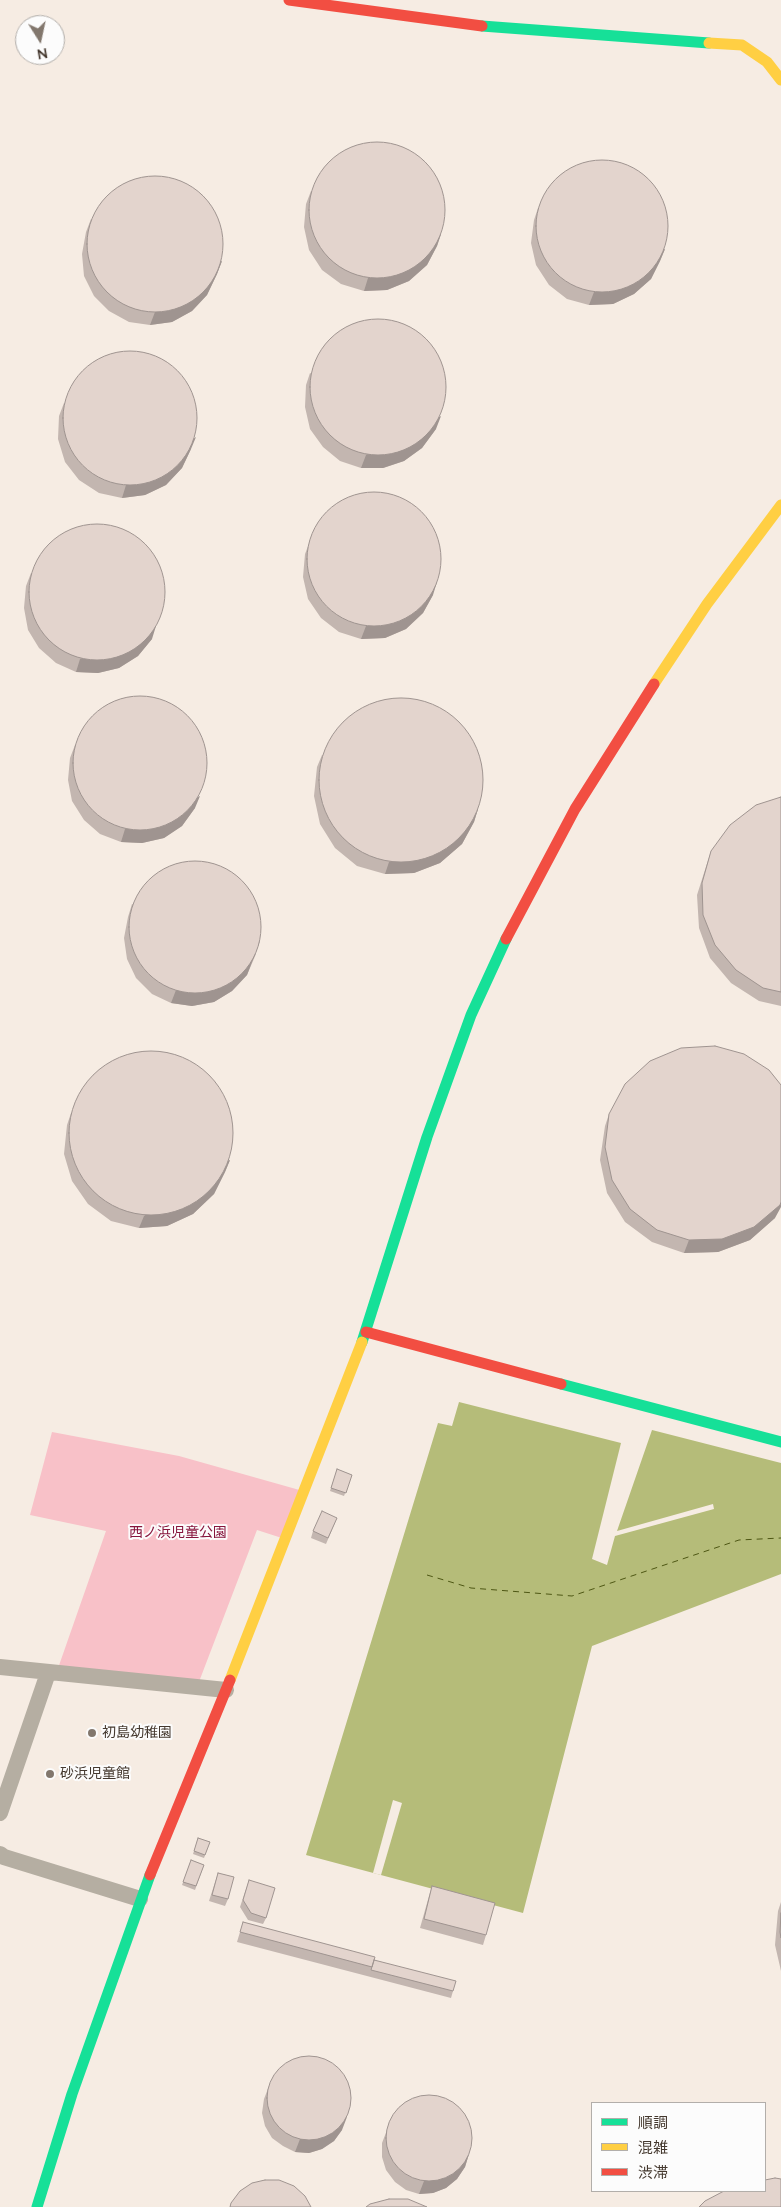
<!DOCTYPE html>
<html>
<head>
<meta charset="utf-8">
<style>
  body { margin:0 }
  #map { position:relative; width:781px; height:2207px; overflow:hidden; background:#f6ece3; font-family:Mulish,"Noto Sans JP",sans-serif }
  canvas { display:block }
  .legend { position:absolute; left:591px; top:2102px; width:175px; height:90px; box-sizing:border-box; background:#fcfcfc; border:1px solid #b2aeaa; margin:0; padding:6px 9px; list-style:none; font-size:15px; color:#44382e }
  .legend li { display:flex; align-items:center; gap:10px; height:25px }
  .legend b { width:25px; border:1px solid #b2aeaa }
  .north { position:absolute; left:15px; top:15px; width:50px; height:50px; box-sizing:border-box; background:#fcfcfc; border:1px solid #b2aeaa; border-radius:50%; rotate:170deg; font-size:14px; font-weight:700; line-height:20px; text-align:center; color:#44382e }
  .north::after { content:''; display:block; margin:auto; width:18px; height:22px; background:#82776d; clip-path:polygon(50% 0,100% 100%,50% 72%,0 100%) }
</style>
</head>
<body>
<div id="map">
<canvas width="781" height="2207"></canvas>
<ul class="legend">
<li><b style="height:6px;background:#16e098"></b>順調</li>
<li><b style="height:6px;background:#ffcf43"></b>混雑</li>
<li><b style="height:6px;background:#f24e42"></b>渋滞</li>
</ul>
<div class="north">N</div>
</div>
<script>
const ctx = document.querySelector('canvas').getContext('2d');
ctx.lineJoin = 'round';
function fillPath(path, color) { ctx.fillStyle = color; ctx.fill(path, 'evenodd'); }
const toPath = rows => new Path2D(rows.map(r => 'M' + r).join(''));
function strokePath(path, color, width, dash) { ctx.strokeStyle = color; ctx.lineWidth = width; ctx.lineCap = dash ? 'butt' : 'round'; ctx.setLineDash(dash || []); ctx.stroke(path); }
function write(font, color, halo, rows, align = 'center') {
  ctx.font = font + ' Mulish,"Noto Sans JP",sans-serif'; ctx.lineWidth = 4; ctx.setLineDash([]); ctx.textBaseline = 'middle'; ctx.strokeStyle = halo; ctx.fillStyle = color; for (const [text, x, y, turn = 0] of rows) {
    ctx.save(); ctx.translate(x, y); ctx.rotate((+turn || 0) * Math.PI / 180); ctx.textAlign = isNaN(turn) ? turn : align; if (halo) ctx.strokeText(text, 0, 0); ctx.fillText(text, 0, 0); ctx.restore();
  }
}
fillPath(toPath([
  [52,1432,179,1456,303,1491,285,1539,257,1530,197,1687,56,1674,106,1531,30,1515]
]), '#f8c1c8');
fillPath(toPath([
  [459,1402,621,1443,592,1559,607,1565,615,1536,714,1509,713,1504,617,1531,652,1430,781,1463,781,1574,592,1646,523,1913,306,1855,438,1423,452,1426]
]), '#b5bc79');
fillPath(toPath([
  [393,1800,402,1803,381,1875,373,1873]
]), '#f6ece3');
strokePath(toPath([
  [427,1575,471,1588,572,1596,739,1540,781,1538]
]), '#4e5714', 1, [6, 5]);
strokePath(toPath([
  [0,1667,226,1690],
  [0,1813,48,1673],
  [0,1854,4,1857,140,1899]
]), '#b5aea2', 16);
strokePath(toPath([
  [482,26,709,43],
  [362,1342,427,1137,471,1015,506,939],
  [561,1384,781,1442],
  [37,2207,72,2094,150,1875]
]), '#16e098', 11);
strokePath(toPath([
  [709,43,742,45,767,62,781,80],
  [654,684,707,604,781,505],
  [230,1680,362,1342]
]), '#ffcf43', 11);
strokePath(toPath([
  [289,0,482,26],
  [506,939,575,809,654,684],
  [366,1332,561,1384],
  [150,1875,230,1680]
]), '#f24e42', 11);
fillPath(toPath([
  [311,191,441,234,437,246,427,265,409,281,387,290,364,291,341,284,322,270,309,250,304,227,306,204],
  [538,208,665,249,660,261,651,279,634,294,613,304,589,305,567,299,549,285,536,265,531,243,534,220],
  [91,219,222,261,217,274,207,295,192,311,172,322,150,325,129,322,109,311,94,296,84,276,82,254,86,232],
  [310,373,436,429,422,448,404,461,383,468,361,468,340,461,323,447,310,429,305,407,306,385],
  [64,403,191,449,182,468,166,485,145,495,122,498,99,493,79,480,65,462,58,439,59,416],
  [310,541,433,595,423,613,406,629,385,638,361,639,339,632,321,618,308,599,303,577,305,554],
  [31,573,152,639,138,656,119,668,98,673,76,672,56,663,39,648,28,630,24,608,26,586],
  [75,745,195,808,182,826,164,838,142,843,121,842,100,834,84,820,72,801,68,780,70,758],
  [322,755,478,809,474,822,462,844,440,863,414,873,385,874,357,866,335,848,320,824,314,796,317,767],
  [781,797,781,1006,759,1001,731,983,710,958,699,928,697,895,711,851],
  [132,904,256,954,247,975,232,991,214,1002,192,1006,171,1003,152,994,136,978,127,959,124,938,128,917],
  [71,1113,230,1160,225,1172,214,1194,193,1214,167,1226,139,1228,111,1221,88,1204,72,1181,64,1154,67,1125],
  [609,1114,775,1218,750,1240,718,1252,684,1253,652,1242,625,1222,607,1193,600,1160,605,1126],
  [337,1469,352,1475,344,1496,330,1491],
  [337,1518,326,1544,311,1538,313,1531],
  [198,1838,210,1842,204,1858,193,1854],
  [191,1860,204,1865,195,1890,182,1885],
  [218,1873,228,1899,225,1906,209,1901],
  [249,1880,266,1918,263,1924,248,1920,240,1907],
  [432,1886,486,1935,483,1945,420,1928,429,1896],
  [781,1902,781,1971,775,1945,778,1911],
  [243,1922,374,1960,453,1991,451,1998,237,1942],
  [269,2086,342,2130,334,2141,322,2149,309,2153,295,2152,283,2146,272,2138,265,2126,262,2113,264,2099],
  [392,2117,469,2154,465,2167,457,2179,446,2188,433,2193,419,2194,406,2190,395,2182,386,2170,382,2157,382,2143]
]), '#c3b6b0');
fillPath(toPath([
  [441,234,437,246,427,265,409,281,387,290,364,291,368,278],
  [665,249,660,261,651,279,634,294,613,304,589,305,594,292],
  [222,261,217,274,207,295,192,311,172,322,150,325,155,312],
  [441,416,436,429,422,448,404,461,383,468,361,468,366,455],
  [196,437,191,449,182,468,166,485,145,495,122,498,126,485],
  [437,582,433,595,423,613,406,629,385,638,361,639,366,626],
  [156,626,152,639,138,656,119,668,98,673,76,672,80,659],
  [200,796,195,808,182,826,164,838,142,843,121,842,125,829],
  [478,809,474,822,462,844,440,863,414,873,385,874,389,862],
  [260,941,247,975,232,991,214,1002,192,1006,171,1003,176,990],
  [230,1160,225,1172,214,1194,193,1214,167,1226,139,1228,144,1216],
  [781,1202,781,1207,775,1218,750,1240,718,1252,684,1253,689,1240],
  [347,2117,342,2130,334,2141,322,2149,309,2153,295,2152,300,2139],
  [469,2154,465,2167,457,2179,446,2188,433,2193,419,2194,424,2181]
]), '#9f9490');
const building = toPath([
  '309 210a68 68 0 1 1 136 0a68 68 0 1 1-136 0Z',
  '536 226a66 66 0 1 1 132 0a66 66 0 1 1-132 0Z',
  '87 244a68 68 0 1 1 136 0a68 68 0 1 1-136 0Z',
  '310 387a68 68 0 1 1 136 0a68 68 0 1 1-136 0Z',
  '63 418a67 67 0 1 1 134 0a67 67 0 1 1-134 0Z',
  '307 559a67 67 0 1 1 134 0a67 67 0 1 1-134 0Z',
  '29 592a68 68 0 1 1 136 0a68 68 0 1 1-136 0Z',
  '73 763a67 67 0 1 1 134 0a67 67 0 1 1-134 0Z',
  '319 780a82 82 0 1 1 164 0a82 82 0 1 1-164 0Z',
  [781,797,781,992,763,988,736,970,715,945,703,915,702,883,711,851,730,825,756,805,781,797],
  '129 927a66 66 0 1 1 132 0a66 66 0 1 1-132 0Z',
  [715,1046,744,1054,769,1070,781,1085,781,1202,780,1205,754,1227,722,1239,689,1240,657,1230,630,1209,612,1180,605,1147,609,1114,625,1084,650,1061,681,1048,715,1046],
  '69 1133a82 82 0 1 1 164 0a82 82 0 1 1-164 0Z',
  [337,1469,352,1475,346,1493,331,1488,337,1469],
  [322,1511,337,1518,328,1538,313,1531,322,1511],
  [198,1838,210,1842,205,1855,194,1851,198,1838],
  [191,1860,204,1865,196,1886,183,1882,191,1860],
  [218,1873,234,1877,228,1899,212,1895,218,1873],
  [249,1880,275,1888,266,1918,251,1913,243,1900,249,1880],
  [432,1886,495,1903,486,1935,424,1919,432,1886],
  [781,1913,781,1938,780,1932,781,1913],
  [243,1922,375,1957,372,1967,240,1932,243,1922],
  [374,1960,456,1981,453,1991,371,1970,374,1960],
  '267 2098a42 42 0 1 1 84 0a42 42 0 1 1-84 0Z',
  '386 2138a43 43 0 1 1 86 0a43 43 0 1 1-86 0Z',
  [775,2178,781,2179,781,2207,699,2207,705,2201,724,2191,765,2191,765,2180,775,2178],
  [265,2180,279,2180,294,2186,305,2196,311,2207,230,2207,231,2203,240,2191,252,2183,265,2180],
  [389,2199,408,2199,427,2207,366,2207,370,2204,389,2199]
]);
fillPath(building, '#e3d4cd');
strokePath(building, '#9f9490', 1);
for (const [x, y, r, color] of [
  [92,1733,5,"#82776d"],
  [50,1774,5,"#82776d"]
]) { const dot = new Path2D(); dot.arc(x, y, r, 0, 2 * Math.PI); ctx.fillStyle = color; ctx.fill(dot); strokePath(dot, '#fcfcfc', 2); }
write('14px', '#86153d', '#fcfcfc', [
  ["西ノ浜児童公園",178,1533]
]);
write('14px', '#44382e', '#fcfcfc', [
  ["初島幼稚園",102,1733],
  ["砂浜児童館",60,1774]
], 'left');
</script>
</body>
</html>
